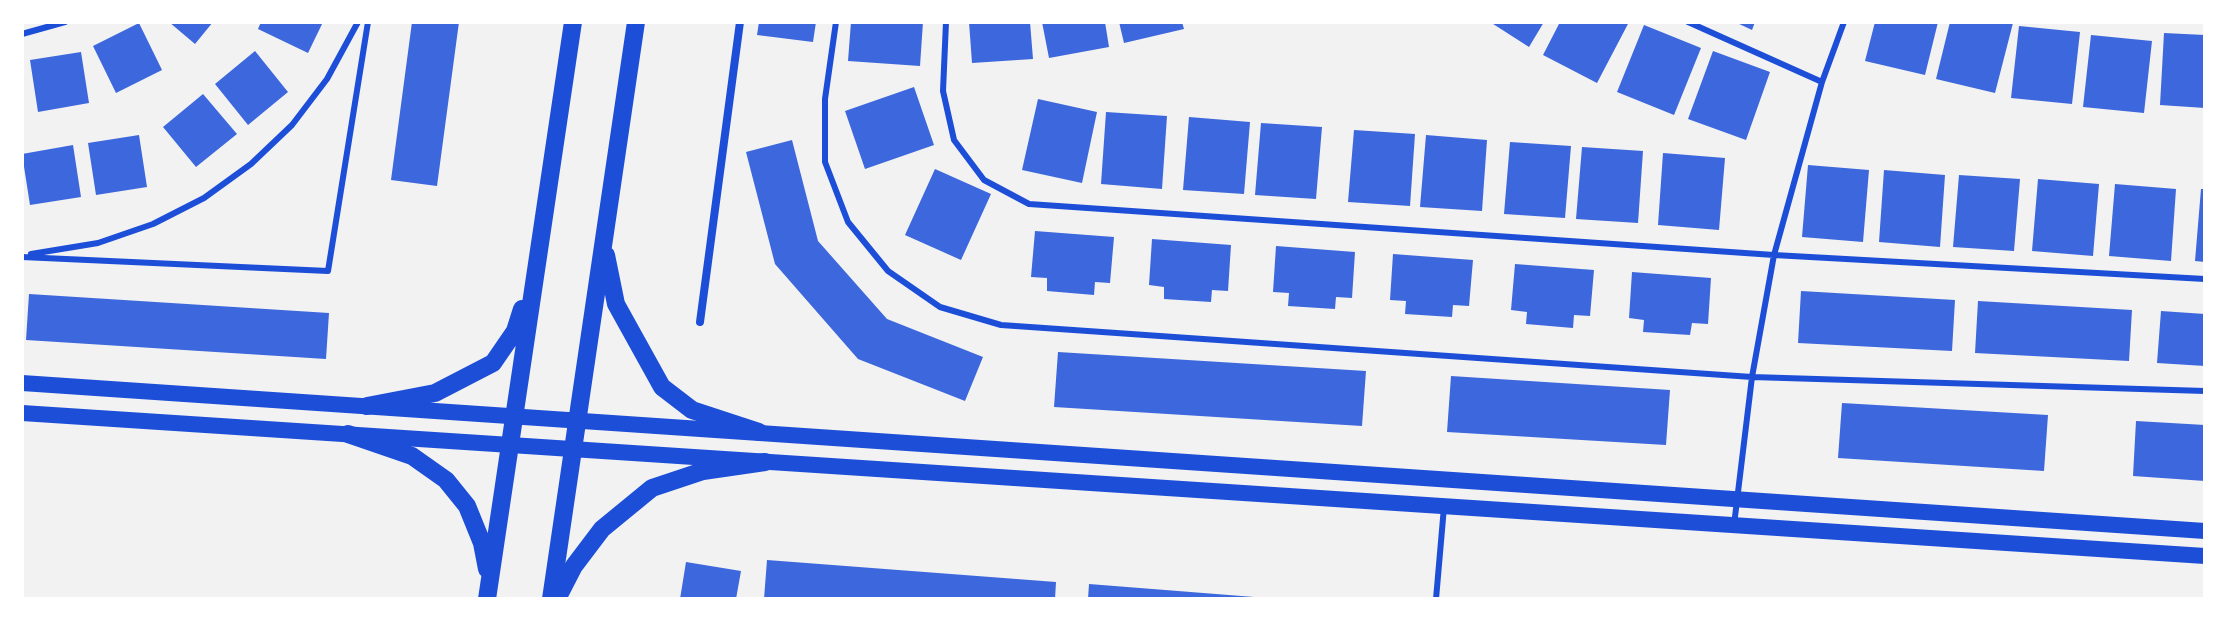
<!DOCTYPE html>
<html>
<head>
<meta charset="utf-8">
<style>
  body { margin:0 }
  #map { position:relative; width:2227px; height:621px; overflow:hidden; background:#f2f2f2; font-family:Mulish,sans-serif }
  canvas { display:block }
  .frame { position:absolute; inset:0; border:24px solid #fff; pointer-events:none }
</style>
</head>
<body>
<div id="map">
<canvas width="2227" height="621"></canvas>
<div class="frame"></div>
</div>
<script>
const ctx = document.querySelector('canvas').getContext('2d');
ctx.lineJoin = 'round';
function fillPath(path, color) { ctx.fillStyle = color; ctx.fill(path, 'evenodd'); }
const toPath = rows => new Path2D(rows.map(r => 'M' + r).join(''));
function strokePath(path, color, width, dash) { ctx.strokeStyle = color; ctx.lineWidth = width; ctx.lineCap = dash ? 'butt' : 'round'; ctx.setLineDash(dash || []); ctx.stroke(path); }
fillPath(toPath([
  [169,22,213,22,195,44],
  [261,22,323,22,308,53,258,29],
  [412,22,459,22,437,186,391,180],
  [759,22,816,22,813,42,757,35],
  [851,22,923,22,920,66,848,61],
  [969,22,1030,22,1033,59,972,63],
  [1042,22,1105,22,1109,47,1049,58],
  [1119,22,1182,22,1184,29,1124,43],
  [1490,22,1544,22,1529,47],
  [1560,22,1629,22,1597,83,1543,55],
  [1735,22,1755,22,1752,30],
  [1875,22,1938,22,1925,75,1865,61],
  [1950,22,2013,23,1995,93,1936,79],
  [139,23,162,70,116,93,93,46],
  [1644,25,1701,48,1674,115,1617,92],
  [2019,26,2080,32,2072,104,2011,98],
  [2164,33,2205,35,2205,108,2160,105],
  [2091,35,2152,41,2144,113,2083,107],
  [255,51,288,92,248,125,215,84],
  [1713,51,1770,72,1746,140,1688,119],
  [81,52,89,103,38,112,30,60],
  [914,87,934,145,865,169,845,111],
  [203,94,237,134,196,167,163,127],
  [1038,99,1097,112,1082,183,1022,170],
  [1106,112,1167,116,1162,189,1101,184],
  [1189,117,1250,122,1244,194,1183,190],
  [1261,123,1322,127,1316,199,1255,195],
  [1354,130,1415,134,1410,206,1348,202],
  [139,135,147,187,96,195,88,143],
  [1426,135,1487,140,1482,211,1420,207],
  [792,140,818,241,887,319,983,357,965,401,858,359,775,264,746,152],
  [1510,142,1571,146,1565,218,1504,214],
  [73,145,81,197,30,205,22,154],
  [1582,147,1643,151,1638,223,1576,219],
  [1663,153,1725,158,1719,230,1658,225],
  [1808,165,1869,170,1863,242,1802,237],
  [935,169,991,194,961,260,905,235],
  [1884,170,1945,175,1940,247,1879,242],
  [1959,175,2020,179,2014,251,1953,247],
  [2038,179,2099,184,2093,256,2032,251],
  [2115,184,2176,189,2171,261,2109,256],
  [2201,189,2205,189,2205,262,2195,261],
  [1035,231,1114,237,1110,283,1095,282,1094,295,1047,291,1047,278,1031,277],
  [1152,239,1231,245,1228,291,1212,290,1211,302,1164,299,1164,287,1149,285],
  [1276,246,1355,252,1352,298,1336,297,1335,309,1288,306,1289,293,1273,292],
  [1393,254,1473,260,1469,306,1453,305,1452,317,1405,314,1406,301,1390,300],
  [1515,264,1594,270,1590,316,1574,315,1573,328,1526,324,1527,312,1511,310],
  [1632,272,1711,278,1708,324,1692,323,1690,335,1643,332,1644,320,1629,318],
  [1801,291,1955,300,1952,351,1798,343],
  [29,294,329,313,326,359,26,340],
  [1978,301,2132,310,2129,361,1975,353],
  [2161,311,2205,314,2205,366,2157,363],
  [1058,352,1366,371,1362,426,1054,407],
  [1451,376,1670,390,1666,445,1447,432],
  [1842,403,2048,415,2044,471,1838,458],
  [2136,421,2205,425,2205,481,2133,476],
  [767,560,1056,582,1055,599,764,599],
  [686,562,741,571,736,599,680,599],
  [1089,584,1254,597,1254,599,1088,599]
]), '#3d67dc');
strokePath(toPath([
  [836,22,825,99,825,162,848,222,888,271,940,307,1001,325,1752,377,2205,391],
  [946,22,943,91,954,140,984,180,1029,204,1774,255,2205,279],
  [1688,22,1822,82],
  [22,34,65,22],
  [31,254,98,243,153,224,204,198,251,164,292,125,327,79,358,22],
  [22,257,328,271,368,22],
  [1734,525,1752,377,1774,255,1822,82,1844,22],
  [1436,599,1444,507]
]), '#1d4ed8', 6);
strokePath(toPath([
  [700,322,740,22]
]), '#1d4ed8', 8);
strokePath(toPath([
  [22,383,2205,531],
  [22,413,2205,556]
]), '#1d4ed8', 16);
strokePath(toPath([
  [606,255,616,304,662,387,692,410,759,432],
  [367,406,435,393,493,363,515,331,522,309],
  [348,434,412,456,446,480,467,506,482,543,487,569],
  [487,599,573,22],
  [551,599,636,22],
  [557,599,574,566,602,529,652,488,703,471,765,462]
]), '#1d4ed8', 18);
</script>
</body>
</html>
